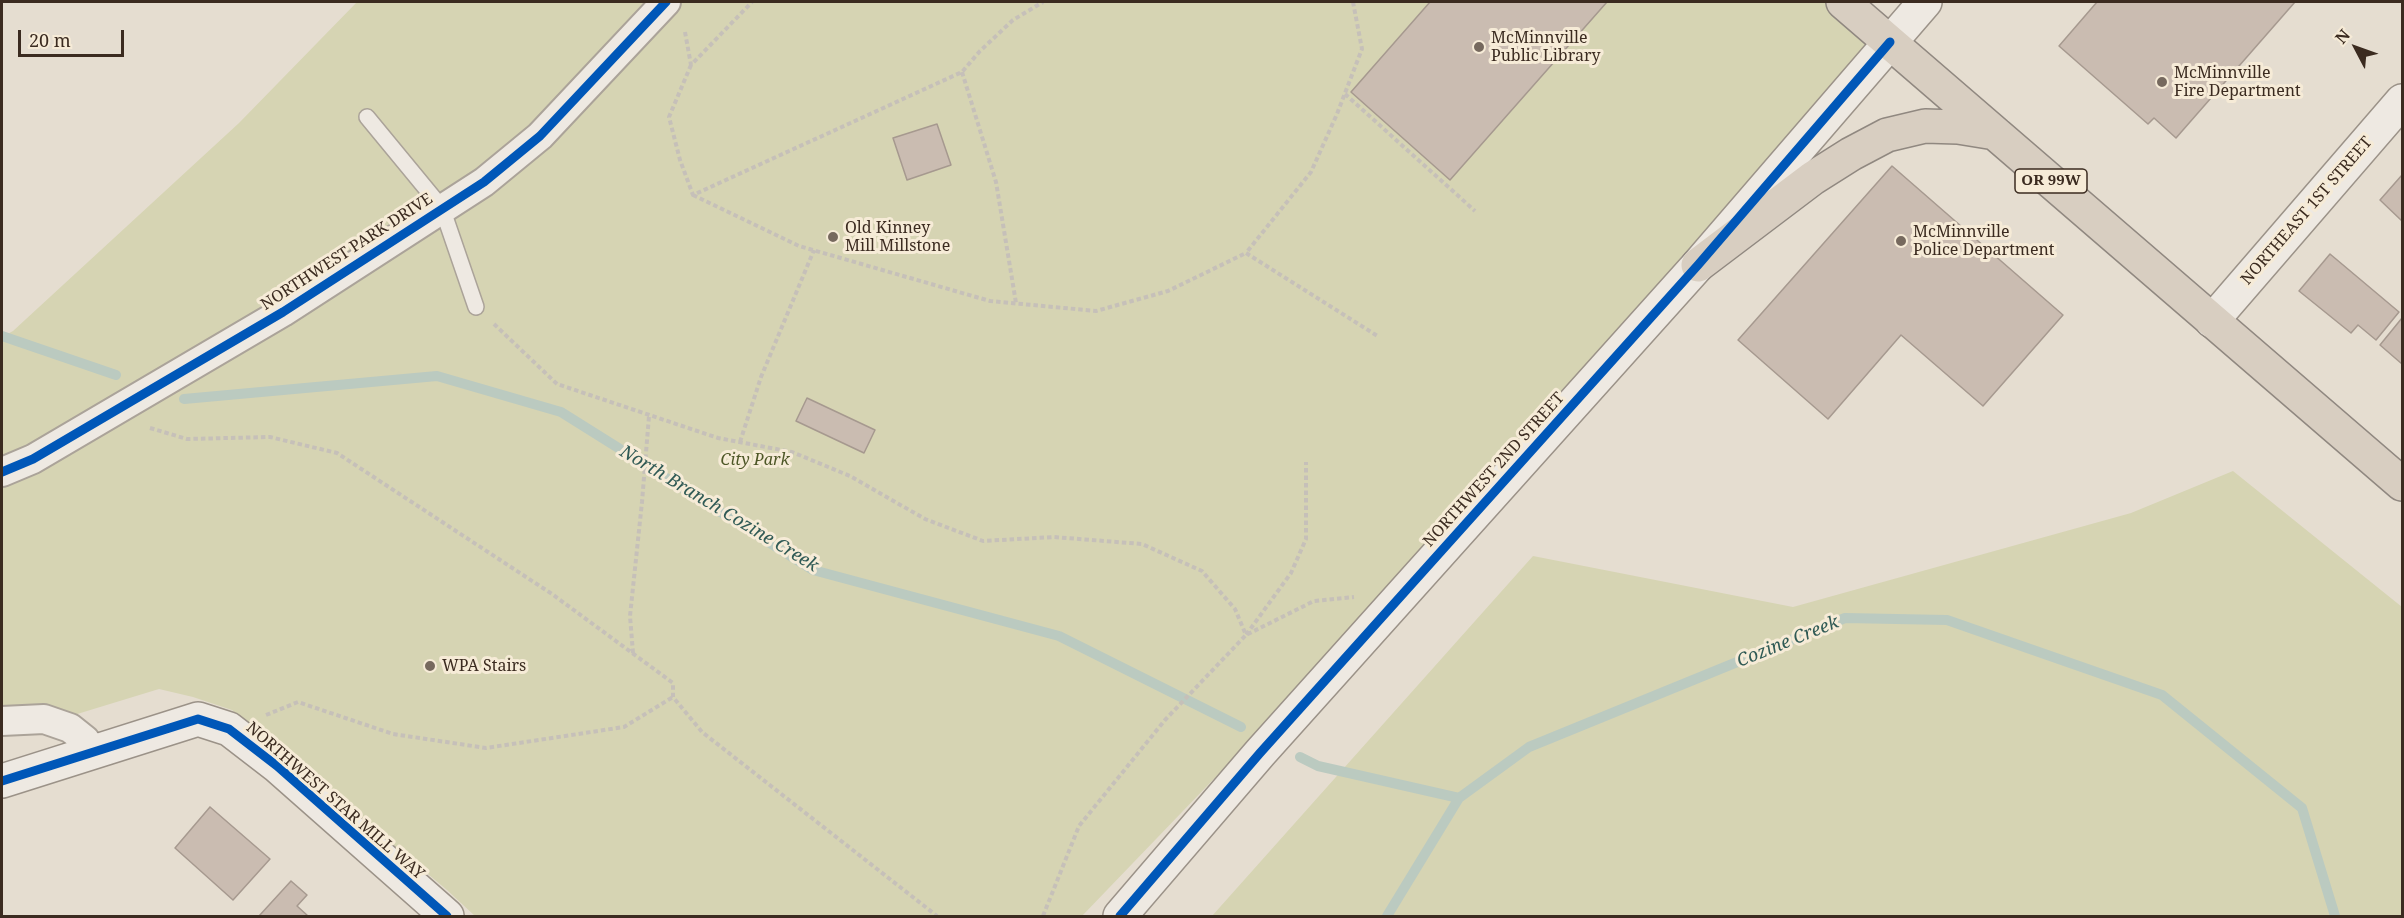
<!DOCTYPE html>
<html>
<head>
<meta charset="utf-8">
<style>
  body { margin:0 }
  #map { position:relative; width:2404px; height:918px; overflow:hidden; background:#e5ddd0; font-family:"Noto Serif",serif }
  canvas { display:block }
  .frame { position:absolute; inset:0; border:3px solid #3b2b20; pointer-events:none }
  .north { position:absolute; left:2326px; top:18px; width:60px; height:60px; -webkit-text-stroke:4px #f6ebd7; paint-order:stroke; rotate:311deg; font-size:16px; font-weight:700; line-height:24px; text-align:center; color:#3b2b20 }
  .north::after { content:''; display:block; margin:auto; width:21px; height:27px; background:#3b2b20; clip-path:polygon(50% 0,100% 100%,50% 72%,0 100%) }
  .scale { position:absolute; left:18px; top:30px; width:106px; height:27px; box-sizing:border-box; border:3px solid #3b2b20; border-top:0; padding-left:8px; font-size:18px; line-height:21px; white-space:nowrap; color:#3b2b20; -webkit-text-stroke:4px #f6ebd7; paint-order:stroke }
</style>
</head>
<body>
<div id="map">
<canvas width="2404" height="918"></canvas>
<div class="frame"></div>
<div class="north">N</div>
<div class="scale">20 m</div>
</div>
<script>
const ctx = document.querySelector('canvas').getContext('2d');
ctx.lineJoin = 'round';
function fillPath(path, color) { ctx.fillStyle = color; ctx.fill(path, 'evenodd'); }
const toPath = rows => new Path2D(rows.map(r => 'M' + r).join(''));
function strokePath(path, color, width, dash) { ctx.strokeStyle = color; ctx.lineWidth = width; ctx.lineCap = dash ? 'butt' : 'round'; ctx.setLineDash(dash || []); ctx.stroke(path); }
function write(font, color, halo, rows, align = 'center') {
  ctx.font = font + ' "Noto Serif",serif'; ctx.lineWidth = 6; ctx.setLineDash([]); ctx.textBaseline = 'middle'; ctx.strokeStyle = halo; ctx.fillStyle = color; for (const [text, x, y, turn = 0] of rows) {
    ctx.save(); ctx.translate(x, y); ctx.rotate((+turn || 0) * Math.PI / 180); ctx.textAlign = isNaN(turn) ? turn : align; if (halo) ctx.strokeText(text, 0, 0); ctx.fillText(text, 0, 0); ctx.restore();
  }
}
fillPath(toPath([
  [357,2,1843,2,1890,42,1558,421,1082,916,475,916,447,890,232,710,193,697,159,689,2,737,2,337,13,331,239,123],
  [2233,471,2402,607,2402,916,1212,916,1533,556,1793,607,2131,513]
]), '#d6d4b3');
strokePath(toPath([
  [2,336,116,375],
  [184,399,437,376,561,412,813,570,1059,636,1241,727],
  [1300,757,1318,766,1459,798],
  [1387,916,1459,798,1529,747,1845,618,1947,620,2162,695,2302,808,2335,916]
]), '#bbcac0', 10);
const building = toPath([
  [1430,2,1607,2,1450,180,1351,92,1430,2],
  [2097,2,2295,2,2176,138,2154,118,2148,124,2059,46,2097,2],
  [937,124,951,165,907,180,893,138,937,124],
  [1892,166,2063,315,1983,406,1901,335,1828,419,1738,340,1892,166],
  [2402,175,2402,221,2380,200,2402,175],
  [2330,254,2399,312,2376,340,2358,325,2351,333,2299,291,2330,254],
  [2402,318,2402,364,2380,345,2402,318],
  [807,398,875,430,864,453,796,421,807,398],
  [210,807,270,859,233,900,175,848,210,807],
  [291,881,307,895,297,906,308,916,259,916,291,881]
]);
fillPath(building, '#cabcb1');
strokePath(building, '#a6998f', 1.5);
const lane = toPath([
  [367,117,442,208,476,307]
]);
const street = toPath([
  [2,472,33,459,283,312,484,182,540,136,666,2],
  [2,721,44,719,70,728,85,740,94,752]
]);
const secondary = toPath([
  [2212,321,2402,101],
  [2,781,198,719,229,729,277,766,447,916],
  [1120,916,1260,753,1698,265,1925,2]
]);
const highway = toPath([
  [1843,2,2402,484],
  [1698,265,1813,178,1851,154,1887,135,1925,126,1958,127,1995,133]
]);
strokePath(lane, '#aba399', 18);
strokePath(street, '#aba399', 32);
strokePath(secondary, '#9b9288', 36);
strokePath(highway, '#908880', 36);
strokePath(toPath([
  [1353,2,1362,49,1337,114,1311,172,1246,253,1379,337],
  [685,32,691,65,752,2],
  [691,65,669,117,680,160,693,195,962,72,980,51,1013,20,1043,2],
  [962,72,996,182,1016,303],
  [1345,94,1475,211],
  [693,195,799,246,990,301,1096,311,1168,291,1246,253],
  [494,324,557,384,718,438,792,452,850,476,925,519,983,541,1054,537,1142,544,1202,571,1235,609,1246,635,1291,573,1306,539,1306,462],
  [150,428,187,439,270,437,337,453,552,594,673,683,673,697,702,732,937,916],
  [740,442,761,377,814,250],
  [633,653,630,616,642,502,649,416],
  [266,715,298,702,393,734,486,748,624,727,673,697],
  [1043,916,1079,826,1165,720,1246,635,1314,601,1354,597]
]), '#c6c0b9', 4, [4.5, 3]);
strokePath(lane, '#eee9e2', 15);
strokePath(street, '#eee9e2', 28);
strokePath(secondary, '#eee9e2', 33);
strokePath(highway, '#d8cec1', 33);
strokePath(toPath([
  [2,472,33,459,283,312,484,182,540,136,666,2],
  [2,781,198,719,229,729,277,766,447,916],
  [1120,916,1260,753,1698,265,1890,42]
]), '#0057b8', 9);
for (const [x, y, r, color] of [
  [1479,47,6,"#76695e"],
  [2162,82,6,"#76695e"],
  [833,237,6,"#76695e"],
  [1901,241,6,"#76695e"],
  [430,666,6,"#76695e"]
]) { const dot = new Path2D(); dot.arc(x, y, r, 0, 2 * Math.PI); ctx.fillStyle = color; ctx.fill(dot); strokePath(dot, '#f6ebd7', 2); }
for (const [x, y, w] of [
  [2051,181,72]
]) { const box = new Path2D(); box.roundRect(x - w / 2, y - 12, w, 24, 4.5); ctx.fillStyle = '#f6ebd7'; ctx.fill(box); strokePath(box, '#3b2b20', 1.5); }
write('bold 15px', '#3b2b20', null, [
  ["OR 99W",2051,181]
]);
write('16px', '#3b2b20', '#f6ebd7', [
  ["McMinnville",1491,38],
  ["Public Library",1491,56],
  ["McMinnville",2174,73],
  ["Fire Department",2174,91],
  ["Old Kinney",845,228],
  ["Mill Millstone",845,246],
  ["McMinnville",1913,232],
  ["Police Department",1913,250],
  ["WPA Stairs",442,666]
], 'left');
write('16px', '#3b2b20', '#f6ebd7', [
  ["NORTHEAST 1ST STREET",2307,211,-49],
  ["NORTHWEST PARK DRIVE",347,252,-33],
  ["NORTHWEST 2ND STREET",1494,470,-48],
  ["NORTHWEST STAR MILL WAY",335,801,41]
]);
write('italic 16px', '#4e5727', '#f6ebd7', [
  ["City Park",755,460]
]);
write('italic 18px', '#305a55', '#f6ebd7', [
  ["North Branch Cozine Creek",719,509,31],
  ["Cozine Creek",1788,642,-22]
]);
</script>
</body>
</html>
